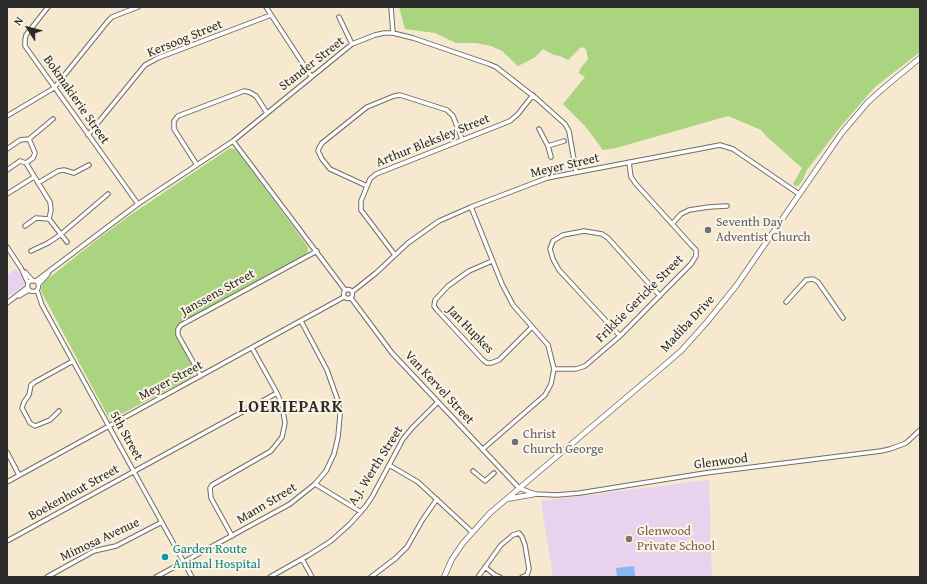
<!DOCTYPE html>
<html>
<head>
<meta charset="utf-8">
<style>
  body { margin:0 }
  #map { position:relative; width:927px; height:584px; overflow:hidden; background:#f7e8d0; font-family:"Gentium Book Plus",serif }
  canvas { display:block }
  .frame { position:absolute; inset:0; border:8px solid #2b2b2b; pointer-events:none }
  .north { position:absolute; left:8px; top:8px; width:40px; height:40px; -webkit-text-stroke:3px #fcf5e5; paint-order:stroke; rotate:306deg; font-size:11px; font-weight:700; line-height:16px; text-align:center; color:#2b2b2b }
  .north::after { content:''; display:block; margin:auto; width:14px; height:18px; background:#2b2b2b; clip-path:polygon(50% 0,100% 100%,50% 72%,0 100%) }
</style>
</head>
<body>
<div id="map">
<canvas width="927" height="584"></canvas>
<div class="frame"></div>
<div class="north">N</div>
</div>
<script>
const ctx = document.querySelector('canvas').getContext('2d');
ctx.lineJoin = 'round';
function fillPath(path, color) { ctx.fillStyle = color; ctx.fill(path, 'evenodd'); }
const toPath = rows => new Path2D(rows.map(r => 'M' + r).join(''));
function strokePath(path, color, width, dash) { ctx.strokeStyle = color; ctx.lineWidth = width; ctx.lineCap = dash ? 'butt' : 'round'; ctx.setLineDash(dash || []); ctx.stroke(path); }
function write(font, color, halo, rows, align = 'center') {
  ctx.font = font + ' "Gentium Book Plus",serif'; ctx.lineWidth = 4; ctx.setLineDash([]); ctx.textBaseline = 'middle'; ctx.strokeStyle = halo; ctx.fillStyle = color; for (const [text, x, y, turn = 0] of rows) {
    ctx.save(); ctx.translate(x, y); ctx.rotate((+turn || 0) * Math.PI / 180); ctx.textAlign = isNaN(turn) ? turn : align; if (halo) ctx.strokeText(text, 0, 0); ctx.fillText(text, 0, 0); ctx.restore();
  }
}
fillPath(toPath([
  [16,269,27,284,7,297,7,275],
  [709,480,712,577,553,577,541,501]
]), '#e9d2ed');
fillPath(toPath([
  [399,7,920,7,920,52,875,87,841,126,807,170,802,181,798,186,795,186,793,184,802,168,766,136,761,130,728,116,616,148,603,150,585,126,563,104,585,77,579,73,580,69,588,59,586,49,581,47,568,60,560,56,554,55,543,49,534,58,518,66,502,51,491,46,476,43,456,43,435,33,405,29],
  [230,148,235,149,240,155,308,247,308,251,306,254,180,323,177,327,176,335,194,369,194,376,110,420,43,295,41,290,42,286,45,281,98,239,129,216]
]), '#aad47f');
fillPath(toPath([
  [634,566,635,577,617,577,616,568]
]), '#85b7f2');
const minor = toPath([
  [48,7,26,35,25,40,25,46,138,204],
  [266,7,311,76],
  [391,7,393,33],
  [339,17,352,44],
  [7,116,54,88,108,21,112,17,138,7],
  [53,119,29,139,35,153,33,158,26,163,50,202,51,210,49,219,67,242],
  [539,129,548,146,551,157],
  [88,135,145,65,158,58,271,15],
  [233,141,345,290],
  [548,146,564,141],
  [7,149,20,140,29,139],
  [197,165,174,129,174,121,178,116,244,91,249,92,256,96,267,113],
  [7,170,20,161,26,163],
  [38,183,58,171,64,170,74,173,89,165],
  [367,186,330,169,322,159,318,151,319,148,322,143,367,107,394,96,400,95,447,110,453,116,462,139],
  [7,194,34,177],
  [471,207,502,284,513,305,548,345,554,369,551,384,545,395,483,449],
  [672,224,681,214,689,210,709,207,727,206],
  [25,226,36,218,49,219],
  [7,247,21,268,28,283],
  [31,251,48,243,60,235,108,194],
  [395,255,361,210,361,201,370,179,376,174,510,121,518,114,533,95],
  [492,261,469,271,448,286,435,300,434,306,437,310,483,360,487,363,491,363,499,360,532,327],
  [25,272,33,281],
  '27.5 286a5.5 5.5 0 1 1 11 0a5.5 5.5 0 1 1-11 0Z',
  [36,281,138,204,233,141,352,44,375,35,384,33,393,33,413,38,489,64,496,67,537,99,565,124,569,131,576,172],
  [39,284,48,274],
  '343.5 294a4.5 4.5 0 1 1 9 0a4.5 4.5 0 1 1-9 0Z',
  [37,290,42,305,192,577],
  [352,292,376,273,408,243,439,221,471,207,547,178,720,145,733,149,799,194],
  [19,296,29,290],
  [351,298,392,353,519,488,535,494,557,495,580,493,705,473,881,451,890,449,906,443,920,430],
  [786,302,806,280,813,279,818,282,843,318],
  [7,303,28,287],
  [620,336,559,270,553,259,550,249,553,241,563,235,584,231,602,234,608,238,660,296],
  [554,369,576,369,585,366,620,336,691,264,696,256,696,250,692,246,636,184,631,177,629,162],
  [201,376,178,335,178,329,181,325,317,251],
  [59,411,50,420,35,426,30,423,22,408,24,402,29,395,31,385,35,382,73,361],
  [7,452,19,475],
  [389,465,418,482,472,532],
  [473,471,485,481,494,473],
  [7,482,344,297],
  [315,484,361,512],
  [232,536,211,498,210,488,212,485,271,451,282,437,285,423,282,405,277,393,252,348],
  [7,541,277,393],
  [302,559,312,577],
  [485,567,495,575,500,577],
  [47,577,94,551,116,546,162,522],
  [156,577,290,504,315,484,326,471,334,454,338,437,340,415,338,401,327,370,301,321],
  [270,577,309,555,331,541,350,524,365,507,372,497,403,439,412,428,438,402],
  [371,577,396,558,407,547,423,519,437,499],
  [478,577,501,545,513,535,519,533,522,537,525,545,529,569,527,575,522,577]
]);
const tertiary = toPath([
  [507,499,535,494],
  [444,577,452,559,463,543,490,513,660,369,681,351,707,322,736,286,841,134,868,102,886,86,920,58]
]);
strokePath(minor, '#726d65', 5.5);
strokePath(tertiary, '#726d65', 6);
strokePath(minor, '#fff', 3.5);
strokePath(tertiary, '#fff', 4.5);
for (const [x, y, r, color] of [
  [708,230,4,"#6b7280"],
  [515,442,4,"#6b7280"],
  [629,539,4,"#8d6e63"],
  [165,557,4,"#0f9aa8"]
]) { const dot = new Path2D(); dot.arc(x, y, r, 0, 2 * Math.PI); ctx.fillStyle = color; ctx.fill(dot); strokePath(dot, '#fcf5e5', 1.5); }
write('13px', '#2b2b2b', '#fcf5e5', [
  ["Kersoog Street",185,39,-22],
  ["Stander Street",312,64,-38],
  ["Bokmakierie Street",76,100,55],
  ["Arthur Bleksley Street",433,141,-22],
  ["Meyer Street",565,166,-13],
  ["Janssens Street",218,293,-29],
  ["Frikkie Gericke Street",640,299,-45],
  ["Madiba Drive",688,324,-47],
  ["Jan Hupkes",470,330,46],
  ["Meyer Street",171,381,-28],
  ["Van Kervel Street",439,388,47],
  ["5th Street",126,436,61],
  ["Glenwood",721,462,-7],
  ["A.J. Werth Street",376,466,-58],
  ["Boekenhout Street",74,493,-29],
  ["Mann Street",267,504,-31],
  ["Mimosa Avenue",100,540,-25]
]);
write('13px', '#5b616d', '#fcf5e5', [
  ["Seventh Day",716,223],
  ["Adventist Church",716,238],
  ["Christ",523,435],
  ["Church George",523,450]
], 'left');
write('13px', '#785e54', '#fcf5e5', [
  ["Glenwood",637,532],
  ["Private School",637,547]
], 'left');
write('13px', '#0d838f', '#fcf5e5', [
  ["Garden Route",173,550],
  ["Animal Hospital",173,565]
], 'left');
ctx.letterSpacing = '1px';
write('bold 17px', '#2b2b2b', '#fcf5e5', [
  ["LOERIEPARK",291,408]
]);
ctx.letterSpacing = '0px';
</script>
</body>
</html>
